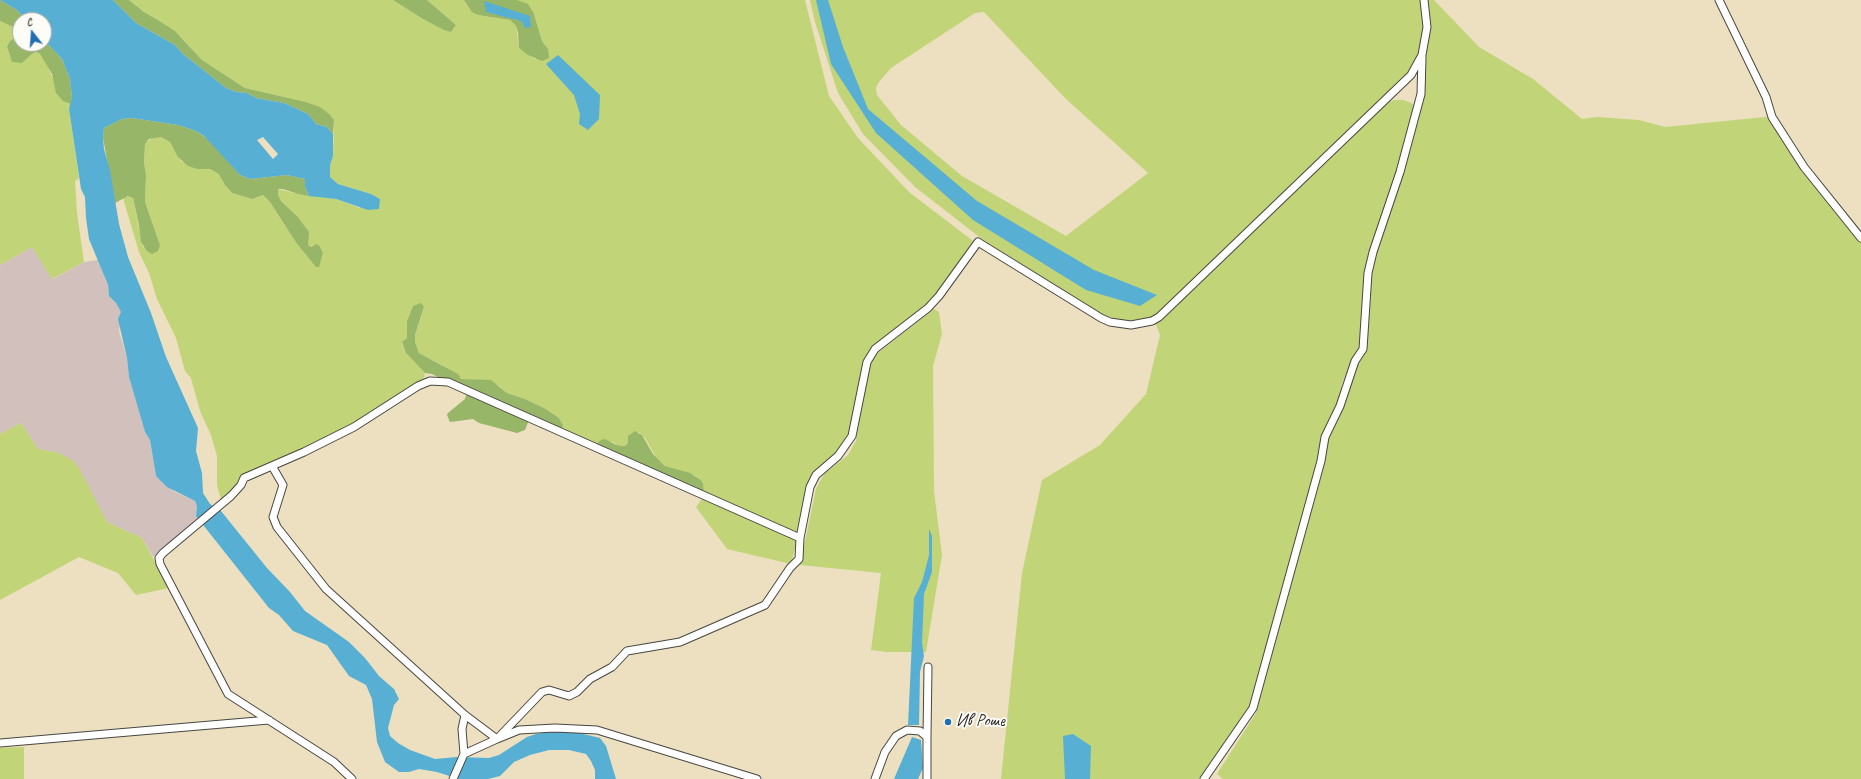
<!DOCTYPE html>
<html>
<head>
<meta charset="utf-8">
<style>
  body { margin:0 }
  #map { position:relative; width:1861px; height:779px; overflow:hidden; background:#ece0c0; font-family:Caveat,sans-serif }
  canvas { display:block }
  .north { position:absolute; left:12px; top:12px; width:40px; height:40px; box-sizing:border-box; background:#fdfcf7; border:1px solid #a9a8a5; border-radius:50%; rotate:343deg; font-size:11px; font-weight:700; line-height:16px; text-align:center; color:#2b2b2b }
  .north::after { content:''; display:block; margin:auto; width:14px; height:18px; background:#1f6fb2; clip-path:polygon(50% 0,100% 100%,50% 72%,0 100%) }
</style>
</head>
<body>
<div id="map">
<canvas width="1861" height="779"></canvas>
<div class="north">С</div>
</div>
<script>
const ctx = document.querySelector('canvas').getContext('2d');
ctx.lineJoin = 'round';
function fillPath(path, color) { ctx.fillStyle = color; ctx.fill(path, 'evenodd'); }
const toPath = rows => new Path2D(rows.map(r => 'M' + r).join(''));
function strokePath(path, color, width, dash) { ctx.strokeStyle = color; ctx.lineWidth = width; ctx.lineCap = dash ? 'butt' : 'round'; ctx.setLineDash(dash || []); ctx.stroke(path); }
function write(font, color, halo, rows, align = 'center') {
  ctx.font = font + ' Caveat,sans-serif'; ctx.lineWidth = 3.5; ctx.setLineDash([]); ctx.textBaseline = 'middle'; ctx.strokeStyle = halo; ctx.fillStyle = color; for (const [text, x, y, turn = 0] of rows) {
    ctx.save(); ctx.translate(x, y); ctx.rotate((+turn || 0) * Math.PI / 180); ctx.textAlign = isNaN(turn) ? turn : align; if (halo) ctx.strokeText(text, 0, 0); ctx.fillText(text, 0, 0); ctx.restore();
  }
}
fillPath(toPath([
  [32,247,53,279,84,262,98,260,108,286,109,296,116,303,122,313,119,331,127,358,129,377,145,432,150,440,156,476,175,492,195,501,197,506,196,516,199,519,184,533,153,557,142,538,107,522,95,501,59,453,38,449,21,423,0,434,0,265]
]), '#d1c0bc');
fillPath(toPath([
  [129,0,393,0,423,19,451,32,456,25,427,0,464,0,472,11,478,15,510,20,516,26,519,48,535,59,548,49,542,41,534,14,517,0,805,0,829,96,858,138,909,192,973,241,938,294,869,353,851,437,843,448,813,474,791,564,727,549,696,507,704,496,701,480,694,475,665,466,656,457,645,438,639,432,625,446,616,445,613,442,593,447,561,432,563,425,559,418,546,409,525,399,507,393,498,385,478,380,461,379,442,365,419,353,415,342,415,335,424,308,413,306,407,321,407,338,402,343,406,353,425,373,424,378,359,423,243,478,237,488,221,500,217,485,217,456,211,435,200,411,191,378,185,371,176,338,157,299,149,273,139,252,123,198,128,196,133,198,143,247,160,245,145,202,146,175,144,162,145,143,154,137,161,137,170,142,181,161,197,169,210,169,220,174,225,185,232,193,252,199,263,195,270,202,297,244,312,262,321,259,323,253,319,245,316,244,310,247,308,245,308,232,298,217,281,201,278,195,278,189,298,194,336,199,360,208,371,194,338,184,330,177,330,165,333,156,334,120,319,107,306,102,245,88,202,60,180,36,156,19,144,12],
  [810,0,1422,0,1424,21,1419,54,1409,73,1162,310,1152,317,1142,320,1121,320,1102,315,982,239,915,187,863,134,838,93,815,22],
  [984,12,1065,98,1148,173,1066,236,962,176,901,125,877,95,876,88,879,82,891,68,975,13],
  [1427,0,1434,0,1479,47,1533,79,1582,119,1597,117,1639,120,1665,127,1775,116,1807,165,1861,231,1861,779,1223,779,1217,774,1256,713,1325,462,1328,438,1357,364,1370,273,1424,96,1424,55],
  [0,21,13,27,17,32,15,38,7,47,10,57,22,63,32,54,36,52,40,54,47,65,54,81,67,102,71,104,69,109,79,178,75,181,77,213,84,262,52,279,32,247,0,265],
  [1394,100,1404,100,1411,103,1415,106,1398,170,1371,250,1361,342,1342,383,1338,404,1322,434,1317,463,1250,705,1200,779,1001,779,1022,573,1042,480,1100,445,1146,394,1160,335,1155,322,1164,317,1187,295,1387,103],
  [934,309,939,312,942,334,933,366,934,491,942,555,926,652,887,652,871,650,881,573,800,565,816,489,824,474,848,455,856,441,867,374,874,356],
  [21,423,38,449,59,453,72,460,79,468,107,522,142,538,169,588,136,595,118,573,79,557,0,600,0,434],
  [24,747,24,779,0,779,0,748]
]), '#c1d477');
fillPath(toPath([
  [0,0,17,10,26,20,20,20,20,44,44,44,44,40,62,59,70,79,72,97,71,104,63,101,56,93,52,74,40,54,36,52,32,54,22,63,12,62,7,47,10,41,15,38,17,32,13,27,0,21],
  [113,0,129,0,144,12,156,19,175,31,202,60,245,88,306,102,320,107,330,115,334,120,333,134,327,127,316,124,308,114,284,103,256,98,247,93,236,92,226,88,183,54,175,45,136,23],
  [393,0,427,0,456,25,451,32,444,30,423,19],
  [464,0,517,0,528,4,534,14,542,41,548,49,549,58,542,61,528,55,519,48,518,33,516,26,510,20,478,15,472,12],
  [132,118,178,125,196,131,211,141,240,175,250,179,287,175,305,179,305,187,309,196,298,194,283,189,278,189,278,195,281,201,298,217,309,232,308,245,311,247,316,244,319,245,323,253,319,267,316,267,297,244,270,202,263,195,252,199,232,193,225,185,219,174,210,169,197,169,188,166,178,157,170,142,161,137,149,139,145,144,144,162,146,175,145,202,160,245,158,251,152,254,147,251,141,242,139,225,133,198,128,196,115,203,103,138,104,128,122,119],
  [421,303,424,307,415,335,415,342,419,353,458,374,461,379,491,380,507,393,525,399,546,409,559,418,563,425,561,432,529,420,525,430,517,433,479,423,473,419,450,422,447,415,448,413,465,399,467,392,432,374,425,373,406,353,402,342,407,338,407,321,413,306],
  [635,431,642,435,653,454,665,466,690,473,701,480,703,484,704,496,593,447,601,440,605,439,616,445,625,446,628,443,628,436]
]), '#98b668');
fillPath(toPath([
  [0,0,113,0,136,23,175,45,183,54,226,88,236,92,247,93,256,98,284,103,308,114,316,124,327,127,333,134,333,156,330,165,330,177,338,184,371,194,380,199,379,209,368,210,336,199,309,196,305,187,305,179,287,175,250,179,240,175,204,136,196,131,178,125,132,118,122,119,104,128,103,138,104,149,110,170,119,224,128,257,151,313,166,357,198,428,196,451,202,473,203,493,210,504,221,511,267,568,290,592,305,611,349,642,365,658,379,676,394,689,399,699,394,705,388,728,390,736,398,743,410,750,435,759,457,757,489,758,499,755,527,737,536,734,558,731,579,733,600,738,606,746,616,779,595,779,595,770,591,761,586,754,569,750,549,750,530,755,514,762,500,776,488,779,459,779,437,772,419,769,409,772,399,772,385,762,377,742,372,699,366,685,349,676,327,645,293,631,279,615,269,608,196,516,197,506,195,501,167,487,156,476,150,440,145,432,129,377,127,358,118,319,121,312,116,303,109,296,108,285,89,239,86,218,85,197,81,189,69,109,72,97,70,79,62,59,44,40,44,20,26,20,17,10],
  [263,137,278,154,273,159,257,140],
  [816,0,828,0,843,47,868,109,977,201,1094,270,1157,295,1140,306,1086,290,973,220,876,133,831,64],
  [484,1,530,16,531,27,525,28,521,21,486,12],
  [558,55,600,95,599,119,588,130,579,124,580,114,574,95,546,64],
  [929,529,932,536,932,572,924,594,922,643,924,656,920,672,919,725,908,725,914,598,922,582,926,567,929,555],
  [1073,734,1091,746,1090,779,1065,779,1063,736],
  [912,737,921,740,923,768,918,779,894,779]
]), '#57afd4');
const minor = toPath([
  [1719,0,1766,97,1772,117,1804,167,1861,238],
  [272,466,283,485,273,517,277,527,326,589,465,715,497,739,519,730,555,728,597,730,757,779],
  [927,737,928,667],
  [0,743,269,720],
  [464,754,497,739,542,692,549,690,569,696,577,692,590,679,612,667,627,651,680,642,765,605,790,568,799,559,800,538,810,487,816,475,838,456,852,436,867,362,875,349,928,308,939,296,978,242,1101,318,1110,322,1131,325,1152,321,1159,317,1411,75,1422,55,1427,27,1424,0],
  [352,779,334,762,228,694,160,564,159,558,163,553,231,496,241,485,244,478,304,452,354,427,418,386,430,381,448,382,800,538],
  [453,779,464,754,462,729,465,715],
  [875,779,885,752,896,736,907,730,920,731,927,737,927,779],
  [1204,779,1253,708,1321,461,1325,437,1340,406,1355,361,1363,349,1368,273,1373,252,1400,172,1421,94,1422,57]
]);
strokePath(minor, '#484641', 9);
strokePath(minor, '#fff', 7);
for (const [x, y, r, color] of [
  [948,722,4,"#1f6fb2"]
]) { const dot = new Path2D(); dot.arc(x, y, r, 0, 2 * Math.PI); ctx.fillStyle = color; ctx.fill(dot); strokePath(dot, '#fdfcf7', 1.5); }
write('17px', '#2b2b2b', '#fdfcf7', [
  ["Ив Роше",956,722]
], 'left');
</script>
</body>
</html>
